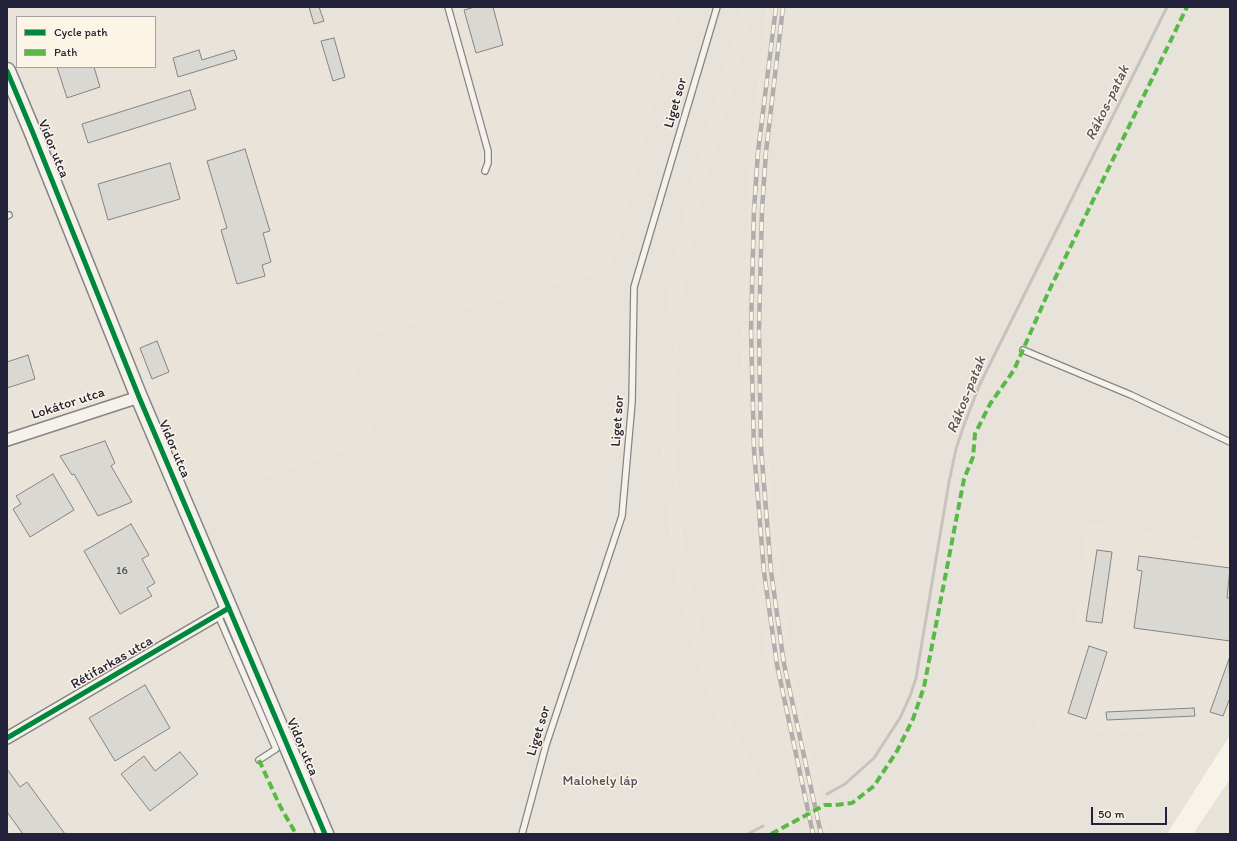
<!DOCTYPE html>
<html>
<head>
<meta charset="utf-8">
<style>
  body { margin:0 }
  #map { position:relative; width:1237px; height:841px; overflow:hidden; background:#f7f3ea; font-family:Itim,sans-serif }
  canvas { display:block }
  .frame { position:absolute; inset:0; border:8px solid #22223b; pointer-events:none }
  .legend { position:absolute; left:16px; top:16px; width:140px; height:52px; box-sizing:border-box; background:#fcf5e5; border:1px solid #a5a1a1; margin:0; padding:5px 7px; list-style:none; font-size:12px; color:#22223b }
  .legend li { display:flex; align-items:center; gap:8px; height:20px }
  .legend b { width:20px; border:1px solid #a5a1a1 }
  .scale { position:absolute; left:1091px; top:807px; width:76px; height:18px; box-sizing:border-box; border:2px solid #22223b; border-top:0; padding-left:5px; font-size:12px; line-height:14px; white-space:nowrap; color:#22223b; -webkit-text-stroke:3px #fcf5e5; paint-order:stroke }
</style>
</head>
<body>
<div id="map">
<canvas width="1237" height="841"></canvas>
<div class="frame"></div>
<ul class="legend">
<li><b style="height:5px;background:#00873e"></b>Cycle path</li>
<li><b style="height:5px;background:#58b947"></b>Path</li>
</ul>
<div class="scale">50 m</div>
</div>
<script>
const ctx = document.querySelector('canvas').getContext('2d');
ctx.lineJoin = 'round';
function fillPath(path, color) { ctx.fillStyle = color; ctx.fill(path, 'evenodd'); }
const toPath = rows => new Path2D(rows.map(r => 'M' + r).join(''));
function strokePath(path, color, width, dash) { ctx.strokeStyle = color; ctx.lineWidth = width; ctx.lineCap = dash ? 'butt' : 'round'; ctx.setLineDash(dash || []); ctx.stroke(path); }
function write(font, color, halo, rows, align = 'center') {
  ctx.font = font + ' Itim,sans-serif'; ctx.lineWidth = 3; ctx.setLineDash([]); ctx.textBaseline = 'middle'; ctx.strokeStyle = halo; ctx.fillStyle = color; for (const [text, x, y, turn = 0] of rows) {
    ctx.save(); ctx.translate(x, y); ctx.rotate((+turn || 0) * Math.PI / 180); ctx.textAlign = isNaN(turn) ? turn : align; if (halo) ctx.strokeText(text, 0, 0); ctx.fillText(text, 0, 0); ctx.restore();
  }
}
fillPath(toPath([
  [7,7,677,7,609,268,345,340,373,440,191,498,276,704,125,834,7,834],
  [17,17,155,17,155,67,17,67],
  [744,7,753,7,697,207,681,290,674,380,673,446,682,547,693,604,703,647,726,715,768,802,787,834,774,834,762,812,718,719,695,649,683,604,673,548,663,448,663,380,671,288,688,204],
  [768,7,784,7,767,161,761,343,772,522,790,659,822,813,828,834,807,834,803,819,769,664,759,595,752,525,746,434,743,344,751,161],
  [1089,524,1230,548,1230,724,1034,734,1076,632]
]), '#e9e3d9');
fillPath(toPath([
  [677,7,744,7,688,204,671,288,663,380,663,448,673,548,683,604,695,649,718,719,762,812,774,834,125,834,276,704,191,498,373,440,345,340,609,268],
  [753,7,768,7,751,161,743,344,746,434,759,595,769,664,807,834,787,834,768,802,726,715,703,647,693,604,682,547,673,446,674,380,681,290,697,207],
  [784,7,1230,7,1230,548,1089,524,1076,632,1034,734,1230,724,1230,735,1167,834,828,834,822,813,790,659,772,522,761,343,767,161],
  [1230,779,1230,834,1193,834]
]), '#e8e3da');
strokePath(toPath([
  [827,794,845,784,874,758,900,718,910,696,916,678,949,482,956,449,964,425,979,386,1167,7],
  [748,834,763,826]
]), '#c7c2be', 3);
const building = toPath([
  [309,7,319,7,324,21,314,24,309,7],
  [475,7,493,7,503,45,476,53,464,10,475,7],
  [334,38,345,77,333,81,321,41,334,38],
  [199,50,202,60,234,50,237,59,178,77,173,58,199,50],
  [57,67,94,67,100,87,67,98,57,67],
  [190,90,196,109,88,143,82,124,190,90],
  [245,149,270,231,263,233,271,262,262,265,265,276,237,284,221,230,227,228,207,161,245,149],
  [170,163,180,199,108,220,98,184,170,163],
  [157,341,169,372,152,379,140,348,157,341],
  [28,355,35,379,7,388,7,362,28,355],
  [105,441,115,463,111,466,132,502,98,516,74,474,72,475,60,456,105,441],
  [53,474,74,510,30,537,13,509,21,504,16,496,53,474],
  [131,524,149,555,142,559,155,583,147,588,152,596,120,614,84,551,131,524],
  [1097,550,1112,552,1102,623,1086,621,1097,550],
  [1139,556,1230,568,1227,598,1230,598,1230,641,1134,628,1142,571,1137,570,1139,556],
  [1089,646,1107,652,1086,719,1068,713,1089,646],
  [1229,659,1230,698,1223,716,1210,712,1229,659],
  [145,685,170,728,115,761,89,718,145,685],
  [1194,708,1195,716,1107,720,1106,712,1194,708],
  [180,752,198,774,150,811,121,774,144,756,155,771,180,752],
  [7,769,20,787,27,782,65,834,23,834,7,812,7,769]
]);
fillPath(building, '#dad8d2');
strokePath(building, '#868485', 1);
const lane = toPath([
  [448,7,488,151,488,163,485,171],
  [7,216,9,215],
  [1023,350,1131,395,1230,442],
  [218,615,276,749,259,760],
  [522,834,546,745,622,516,632,402,634,287,717,7]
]);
const street = toPath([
  [7,440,139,397],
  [7,738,229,608]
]);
const secondary = toPath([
  [7,71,33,133,139,397,325,834]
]);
strokePath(lane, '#868485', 8);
strokePath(street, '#868485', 14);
strokePath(secondary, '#868485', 19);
strokePath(lane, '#f5f2ec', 5.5);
strokePath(street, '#f5f2ec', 11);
strokePath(secondary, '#f5f2ec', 16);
const rail = toPath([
  [776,7,758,152,754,210,751,330,754,450,764,572,777,665,813,834],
  [783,7,766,152,762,210,759,330,761,448,771,571,784,664,821,834]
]);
strokePath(rail, '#b0aead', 4.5);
strokePath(rail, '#fcf5e5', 3, [9]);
strokePath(toPath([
  [259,760,280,806,296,834],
  [771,834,825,805,835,805,852,803,874,786,897,751,913,719,924,687,964,479,973,457,975,434,990,404,1014,370,1048,293,1187,7]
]), '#58b947', 4, [8, 4]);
strokePath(toPath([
  [7,71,33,133,139,397,325,834],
  [7,738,229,608]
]), '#00873e', 5);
write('12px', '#505061', null, [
  ["16",122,571]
]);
write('14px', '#22223b', '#fcf5e5', [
  ["Liget sor",676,103,-74],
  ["Vidor utca",53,149,68],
  ["Lokátor utca",68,404,-18],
  ["Liget sor",618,421,-86],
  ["Vidor utca",174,449,67],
  ["Rétifarkas utca",112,663,-30],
  ["Liget sor",539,731,-73],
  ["Vidor utca",302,747,67]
]);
write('14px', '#504f5f', '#fcf5e5', [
  ["Malohely láp",600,781]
]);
write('italic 15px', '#545362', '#fcf5e5', [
  ["Rákos-patak",1108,103,-64],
  ["Rákos-patak",967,395,-68]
]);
</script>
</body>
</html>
